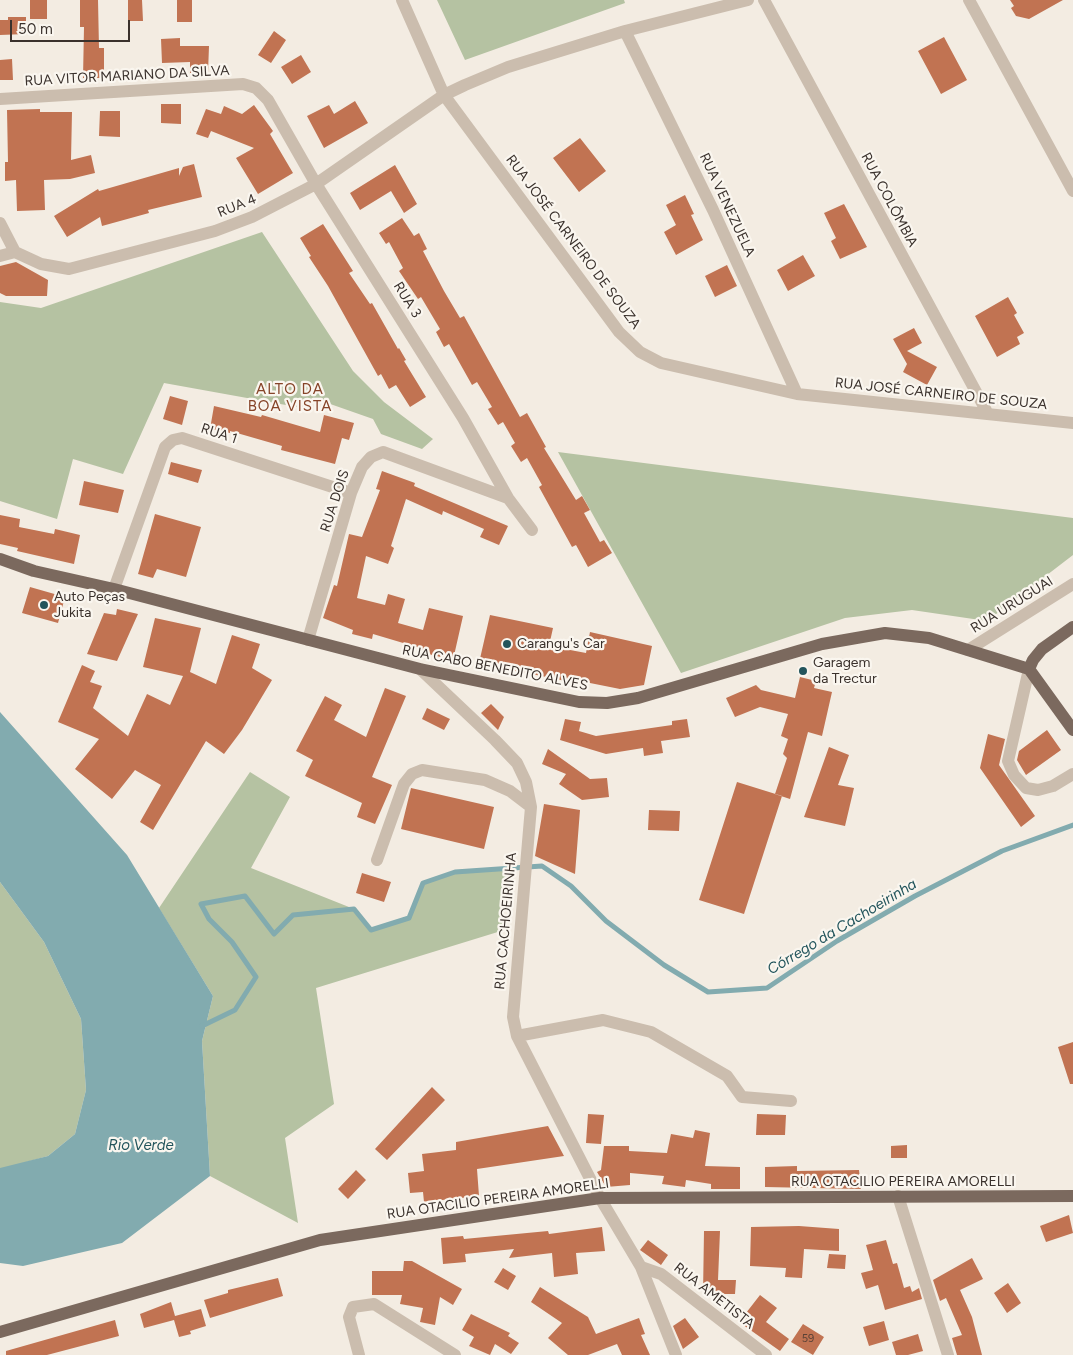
<!DOCTYPE html>
<html>
<head>
<meta charset="utf-8">
<style>
  body { margin:0 }
  #map { position:relative; width:1073px; height:1355px; overflow:hidden; background:#f3ece2; font-family:Figtree,sans-serif }
  canvas { display:block }
  .scale { position:absolute; left:10px; top:20px; width:120px; height:22px; box-sizing:border-box; border:2px solid #3a312c; border-top:0; padding-left:6px; font-size:15px; line-height:18px; white-space:nowrap; color:#3a312c; -webkit-text-stroke:4px #faf6ef; paint-order:stroke }
</style>
</head>
<body>
<div id="map">
<canvas width="1073" height="1355"></canvas>
<div class="scale">50 m</div>
</div>
<script>
const ctx = document.querySelector('canvas').getContext('2d');
ctx.lineJoin = 'round';
function fillPath(path, color) { ctx.fillStyle = color; ctx.fill(path, 'evenodd'); }
const toPath = rows => new Path2D(rows.map(r => 'M' + r).join(''));
function strokePath(path, color, width, dash) { ctx.strokeStyle = color; ctx.lineWidth = width; ctx.lineCap = dash ? 'butt' : 'round'; ctx.setLineDash(dash || []); ctx.stroke(path); }
function write(font, color, halo, rows, align = 'center') {
  ctx.font = font + ' Figtree,sans-serif'; ctx.lineWidth = 4.5; ctx.setLineDash([]); ctx.textBaseline = 'middle'; ctx.strokeStyle = halo; ctx.fillStyle = color; for (const [text, x, y, turn = 0] of rows) {
    ctx.save(); ctx.translate(x, y); ctx.rotate((+turn || 0) * Math.PI / 180); ctx.textAlign = isNaN(turn) ? turn : align; if (halo) ctx.strokeText(text, 0, 0); ctx.fillText(text, 0, 0); ctx.restore();
  }
}
fillPath(toPath([
  [437,0,624,0,625,3,465,60],
  [262,232,353,371,384,402,433,439,422,449,381,434,373,419,316,399,308,409,164,383,123,474,73,459,57,519,0,501,0,302,41,308],
  [558,452,1073,518,1073,555,987,621,912,610,845,618,681,673],
  [250,772,290,797,251,868,354,909,371,930,409,918,423,883,455,872,510,868,501,931,316,988,334,1104,285,1138,298,1223,210,1176,202,1041,213,996,159,908],
  [0,882,44,942,81,1019,86,1090,75,1134,48,1156,5,1168,0,1168]
]), '#b5c2a2');
fillPath(toPath([
  [0,712,127,855,213,996,202,1041,210,1176,122,1243,23,1266,0,1263,0,1168,48,1156,75,1134,86,1090,81,1019,44,942,0,882]
]), '#82abaf');
strokePath(toPath([
  [202,1026,235,1010,256,977,232,942,209,919,201,904,245,896,274,934,293,915,354,909,371,930,409,918,423,883,455,872,542,866,571,886,606,921,664,965,708,992,767,988,837,941,915,896,1002,851,1073,825]
]), '#82abaf', 5);
fillPath(toPath([
  [30,0,47,0,47,19,30,19],
  [80,0,98,0,99,48,104,48,104,78,83,78,84,27,80,27],
  [128,0,142,0,143,21,128,21],
  [177,0,192,0,192,22,177,22],
  [1010,0,1063,0,1029,19,1016,16,1011,8,1014,6],
  [8,17,26,17,26,34,0,35,0,20,8,20],
  [274,31,286,40,271,63,258,55],
  [944,37,967,80,941,94,918,51],
  [180,38,180,46,209,46,208,73,190,73,190,62,162,63,161,39],
  [301,55,311,72,292,84,281,67],
  [12,59,13,80,0,80,0,60],
  [355,101,368,123,324,148,307,116,329,105,334,114],
  [161,104,181,104,181,124,161,123],
  [254,105,273,131,270,134,293,173,258,194,236,158,254,148,211,131,208,138,196,134,206,109,221,114,224,106,242,114],
  [40,109,40,112,72,112,71,160,91,155,95,173,70,179,44,180,45,210,17,211,16,180,5,181,5,162,8,162,7,110],
  [100,111,120,111,120,137,99,136],
  [580,138,606,171,579,192,553,158],
  [194,164,202,197,148,210,149,213,102,226,100,217,67,237,54,216,98,189,99,191,179,168,179,176,183,167],
  [395,165,417,204,404,213,391,191,360,210,350,193],
  [685,195,694,214,691,215,703,240,676,255,664,232,676,225,666,205],
  [844,204,867,247,840,259,831,241,836,238,824,213],
  [402,218,414,236,419,233,427,249,423,251,444,291,460,318,464,316,520,417,527,413,546,447,544,448,576,500,582,496,590,510,584,513,600,542,604,540,612,553,588,567,576,545,572,547,539,487,542,485,527,458,521,462,511,446,515,443,503,422,498,425,488,409,492,407,477,382,472,385,449,344,444,347,436,332,440,329,421,297,418,299,399,271,403,268,389,242,386,244,379,233],
  [323,224,353,271,349,273,370,304,372,303,398,349,399,348,406,360,404,361,426,397,410,407,396,385,389,389,381,374,378,376,328,286,309,257,311,256,300,238],
  [803,255,815,276,788,291,777,270],
  [16,262,48,280,47,296,6,296,0,293,0,266],
  [727,265,737,286,715,297,705,276],
  [1008,297,1017,313,1014,315,1024,333,1017,337,1020,344,997,357,975,316],
  [914,328,922,343,907,351,937,367,927,385,903,372,907,364,893,339],
  [170,396,188,401,182,425,163,419],
  [214,406,261,417,262,415,320,432,324,415,354,423,349,440,342,438,335,464,281,450,282,446,230,431,230,433,210,429],
  [171,462,202,470,198,483,168,474],
  [382,471,415,483,414,486,508,526,499,545,480,537,484,529,443,511,442,515,406,499,391,546,394,548,388,564,366,556,357,598,385,605,388,594,405,599,398,623,423,630,429,608,463,616,453,660,420,652,420,648,373,634,372,639,352,634,353,630,323,618,334,585,337,586,349,534,362,537,380,490,376,489],
  [84,481,124,490,118,513,79,505],
  [155,514,201,527,186,577,157,569,153,578,138,574],
  [0,515,20,519,19,527,54,534,55,529,80,535,74,564,17,551,18,548,0,544],
  [30,587,65,597,58,623,22,613],
  [117,609,138,614,117,661,87,654,104,613,116,615],
  [490,615,553,628,549,646,586,653,590,632,652,646,644,685,620,689,575,680,575,683,479,663],
  [155,618,201,628,190,672,216,684,232,635,260,644,252,668,272,680,242,730,224,754,206,741,153,830,140,822,161,785,135,770,112,799,75,769,99,739,58,722,82,665,95,671,90,682,102,686,93,708,128,736,147,694,170,705,183,676,143,667],
  [800,677,816,681,814,688,832,692,822,736,808,732,790,799,775,794,787,758,783,754,788,739,781,736,788,714,760,707,735,717,726,698,756,685,761,690,795,698],
  [385,688,406,696,372,777,392,785,375,824,357,817,362,803,305,776,313,760,296,751,325,696,342,705,334,720,366,737],
  [491,704,504,717,498,730,481,713],
  [427,708,450,719,444,730,422,719],
  [565,719,581,722,579,731,596,736,672,725,672,721,687,719,690,737,661,741,663,753,644,756,643,748,606,754,560,740],
  [1047,730,1061,750,1026,775,1017,760,1019,751],
  [988,734,1005,739,999,765,1035,816,1021,827,980,768],
  [829,747,849,755,838,785,854,788,845,826,804,817],
  [548,749,590,779,607,778,609,797,582,800,559,784,566,774,542,764],
  [737,782,782,796,744,914,699,900],
  [411,788,494,807,484,849,401,829],
  [544,804,580,810,575,874,535,856],
  [649,810,680,811,679,831,648,830],
  [362,873,391,882,384,902,356,893],
  [1073,1042,1073,1084,1070,1084,1058,1047],
  [432,1087,445,1100,387,1160,375,1149],
  [588,1114,604,1115,601,1144,586,1143],
  [757,1114,786,1115,785,1135,756,1135],
  [548,1126,564,1156,477,1169,479,1196,424,1202,423,1192,410,1193,408,1173,424,1171,422,1154,456,1150,456,1142],
  [695,1130,710,1133,705,1166,740,1167,740,1189,711,1189,711,1184,686,1180,685,1187,662,1184,664,1176,630,1173,630,1185,606,1187,597,1172,601,1170,604,1146,629,1146,629,1151,667,1153,671,1134,693,1138],
  [907,1145,907,1158,891,1158,891,1146],
  [797,1166,797,1171,859,1170,861,1189,765,1187,765,1167],
  [356,1170,366,1180,348,1199,338,1189],
  [1069,1215,1073,1233,1046,1242,1040,1226],
  [799,1226,839,1229,839,1251,804,1249,802,1278,785,1277,786,1268,750,1266,751,1227],
  [602,1227,605,1251,576,1253,578,1274,554,1277,552,1253,509,1258,514,1249,465,1254,466,1262,443,1264,441,1238,463,1236,464,1239,548,1231,549,1234],
  [704,1231,720,1231,718,1280,736,1280,735,1294,703,1294],
  [648,1240,668,1255,661,1265,640,1250],
  [886,1240,893,1264,897,1263,904,1288,910,1286,912,1292,919,1288,922,1299,885,1310,878,1285,866,1289,861,1273,873,1270,866,1245],
  [829,1254,846,1255,845,1269,827,1268],
  [972,1258,983,1279,960,1290,972,1317,982,1355,957,1355,952,1338,962,1335,946,1298,940,1301,933,1280],
  [404,1261,412,1261,462,1289,453,1305,440,1297,435,1325,420,1322,423,1308,400,1304,402,1295,372,1295,372,1271,403,1271],
  [503,1268,516,1276,508,1290,494,1282],
  [278,1278,283,1296,210,1318,204,1300,228,1293,228,1290],
  [1008,1283,1021,1303,1007,1313,994,1293],
  [540,1287,588,1317,596,1334,639,1318,645,1334,641,1335,650,1355,622,1355,617,1344,588,1355,568,1355,548,1338,562,1323,531,1302],
  [760,1295,777,1308,766,1322,789,1339,780,1351,739,1322],
  [171,1302,175,1316,201,1309,206,1326,190,1331,191,1334,179,1337,174,1320,144,1328,140,1314],
  [471,1314,510,1333,508,1336,519,1343,511,1354,495,1344,490,1355,469,1346,474,1337,462,1330],
  [685,1318,699,1337,683,1349,673,1326],
  [115,1320,119,1336,47,1355,6,1355,6,1351],
  [884,1321,889,1340,869,1346,863,1327],
  [803,1324,824,1337,813,1355,791,1342],
  [918,1334,923,1351,908,1355,896,1355,892,1342]
]), '#c17352');
strokePath(toPath([
  [402,0,444,95,619,332,640,352,661,363,797,394,1073,423],
  [764,0,988,414],
  [969,0,1073,191],
  [625,31,713,210,797,394],
  [0,99,243,84,256,88,268,100,316,184,463,418,508,498,532,530],
  [0,223,15,252],
  [15,252,41,264,69,269,215,231,252,217,316,184,444,95,465,85,508,67,625,31,748,0],
  [0,256,15,252],
  [114,589,165,447,173,440,182,438,351,493],
  [308,640,351,493,362,467,371,457,383,452,508,498],
  [968,650,1073,584],
  [420,669,495,740,517,763,526,782,531,807,513,1017,517,1036,600,1198,641,1267,676,1355],
  [1029,669,1008,761,1014,775,1026,788,1038,790,1053,786,1073,774],
  [377,860,404,784,412,774,422,770,485,780,510,791,531,807],
  [517,1036,603,1020,651,1032,727,1076,742,1097,791,1101],
  [898,1196,948,1355],
  [641,1267,661,1274,766,1355],
  [359,1355,349,1317,353,1307,374,1304,455,1355]
]), '#cbbdae', 12);
strokePath(toPath([
  [0,559,34,571,114,589,420,669,579,702,607,703,638,698,822,644,885,633,929,638,1029,669,1073,730],
  [1029,669,1033,660,1042,649,1073,627],
  [0,1332,320,1240,600,1198,1073,1196]
]), '#7b695e', 12);
for (const [x, y, r, color] of [
  [44,605,5,"#22545b"],
  [507,644,5,"#22545b"],
  [803,671,5,"#22545b"]
]) { const dot = new Path2D(); dot.arc(x, y, r, 0, 2 * Math.PI); ctx.fillStyle = color; ctx.fill(dot); strokePath(dot, '#faf6ef', 2); }
write('11px', '#5c4236', null, [
  ["59",808,1339]
]);
write('14px', '#3a312c', '#faf6ef', [
  ["RUA VITOR MARIANO DA SILVA",127,76,-3],
  ["RUA COLÔMBIA",889,200,62],
  ["RUA VENEZUELA",727,205,65],
  ["RUA 4",237,206,-22],
  ["RUA JOSÉ CARNEIRO DE SOUZA",573,242,53],
  ["RUA 3",407,300,58],
  ["RUA JOSÉ CARNEIRO DE SOUZA",941,394,6],
  ["RUA 1",219,434,18],
  ["RUA DOIS",335,501,-72],
  ["RUA URUGUAI",1012,605,-32],
  ["RUA CABO BENEDITO ALVES",495,668,11],
  ["RUA CACHOEIRINHA",506,921,-85],
  ["RUA OTACILIO PEREIRA AMORELLI",903,1182],
  ["RUA OTACILIO PEREIRA AMORELLI",498,1199,-8],
  ["RUA AMETISTA",714,1296,38]
]);
write('14px', '#3a312c', '#faf6ef', [
  ["Auto Peças",54,597],
  ["Jukita",54,613],
  ["Carangu's Car",517,644],
  ["Garagem",813,663],
  ["da Trectur",813,679]
], 'left');
ctx.letterSpacing = '1px';
write('15px', '#864428', '#faf6ef', [
  ["ALTO DA",290,390],
  ["BOA VISTA",290,407]
]);
ctx.letterSpacing = '0px';
write('italic 15px', '#22545b', '#faf6ef', [
  ["Córrego da Cachoeirinha",842,927,-31],
  ["Rio Verde",141,1146]
]);
</script>
</body>
</html>
